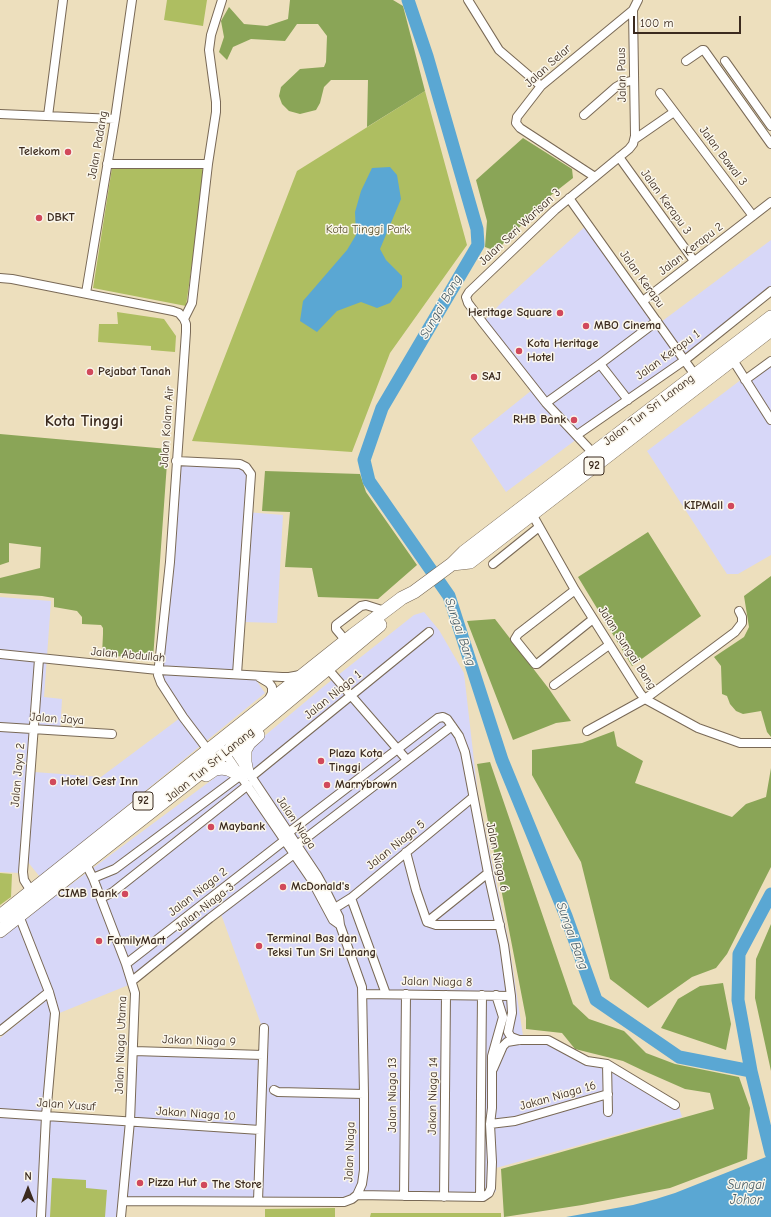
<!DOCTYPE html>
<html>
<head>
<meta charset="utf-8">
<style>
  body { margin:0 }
  #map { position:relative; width:771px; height:1217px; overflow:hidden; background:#eddfbd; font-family:"Comic Neue",sans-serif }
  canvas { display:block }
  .north { position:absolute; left:8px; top:1169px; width:40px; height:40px; -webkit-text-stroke:3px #fbf7ec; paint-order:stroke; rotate:0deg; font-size:11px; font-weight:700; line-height:16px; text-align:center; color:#3b2a1e }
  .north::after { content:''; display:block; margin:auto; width:14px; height:18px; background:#3b2a1e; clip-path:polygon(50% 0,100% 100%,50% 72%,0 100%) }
  .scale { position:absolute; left:633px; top:16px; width:108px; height:18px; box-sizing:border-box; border:2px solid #3b2a1e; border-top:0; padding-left:5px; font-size:12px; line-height:14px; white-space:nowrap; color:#3b2a1e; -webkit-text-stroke:3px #fbf7ec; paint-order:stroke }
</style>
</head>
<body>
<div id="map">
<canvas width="771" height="1217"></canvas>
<div class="north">N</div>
<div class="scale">100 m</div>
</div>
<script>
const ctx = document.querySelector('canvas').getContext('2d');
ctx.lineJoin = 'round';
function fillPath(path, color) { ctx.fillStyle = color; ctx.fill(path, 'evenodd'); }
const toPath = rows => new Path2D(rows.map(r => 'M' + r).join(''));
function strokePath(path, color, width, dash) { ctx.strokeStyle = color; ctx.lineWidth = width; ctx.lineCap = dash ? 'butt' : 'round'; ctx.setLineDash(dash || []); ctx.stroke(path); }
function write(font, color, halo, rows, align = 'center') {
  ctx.font = font + ' "Comic Neue",sans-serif'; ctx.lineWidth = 3; ctx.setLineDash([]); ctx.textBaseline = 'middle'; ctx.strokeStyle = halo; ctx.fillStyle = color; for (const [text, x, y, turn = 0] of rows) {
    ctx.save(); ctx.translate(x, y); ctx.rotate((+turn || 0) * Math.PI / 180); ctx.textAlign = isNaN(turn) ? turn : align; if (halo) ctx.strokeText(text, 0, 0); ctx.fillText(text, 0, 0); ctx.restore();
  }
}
fillPath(toPath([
  [590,222,661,322,771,240,771,294,506,492,471,439,532,390,481,324,504,300],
  [771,357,771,555,738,574,727,574,647,451],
  [174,464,242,468,248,476,246,512,283,515,277,623,244,622,240,677,254,677,265,693,40,877,27,861,34,772,101,777,180,718,158,684],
  [0,597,51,601,44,697,62,699,60,734,32,732,20,873,0,872],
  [424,612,439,630,464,673,478,796,509,943,523,1036,551,1038,590,1058,609,1061,678,1104,682,1117,496,1168,496,1191,490,1197,484,1200,126,1197,136,1048,261,1053,262,1027,221,914,136,982,57,1014,52,993,0,1035,0,937,213,779,323,687,414,615],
  [48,999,53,1014,49,1113,128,1118,119,1217,0,1217,0,1038]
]), '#d7d7f8');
fillPath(toPath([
  [167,0,207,0,203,26,164,20],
  [425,91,467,245,390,353,352,452,192,441,297,171],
  [112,168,201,168,205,172,186,306,93,288],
  [117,312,164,319,176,336,175,352,151,350,151,346,98,342,99,324,118,324],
  [0,873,12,874,11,897,0,905],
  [52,1178,86,1180,86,1188,107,1190,105,1217,50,1217],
  [335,1208,335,1217,265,1217,265,1209],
  [371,1213,501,1213,501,1217,370,1217]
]), '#aebe61');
fillPath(toPath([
  [290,0,393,0,403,6,425,91,367,127,368,80,331,80,324,87,320,103,316,110,300,114,289,111,282,104,279,96,281,87,300,69,324,67,326,62,327,36,318,24,297,24,285,41,251,39,233,47,227,60,219,52,224,37,221,21,229,7,244,24,267,26,288,19],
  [523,138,572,169,573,178,550,196,496,251,485,247,487,221,476,180],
  [0,434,168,449,153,659,102,655,103,634,103,628,101,625,82,624,82,617,77,611,54,607,54,598,42,596,0,593,0,578,40,568,41,547,9,543,9,562,0,565],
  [265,471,360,474,366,492,417,565,378,599,318,597,312,568,285,567,290,512,262,511],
  [648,532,701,616,632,666,578,577],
  [771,576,771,737,767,732,761,711,743,714,736,711,730,704,727,696,722,694,721,666,714,657,744,637,749,627,744,596],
  [495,619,549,689,571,721,556,723,513,740,467,621],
  [614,731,617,746,643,761,635,783,732,817,746,804,766,797,771,768,771,867,727,954,716,968,692,977,648,1008,610,979,581,862,532,775,532,750,582,743],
  [490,762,573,1004,589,1019,624,1031,646,1053,675,1064,739,1077,750,1108,747,1159,670,1188,582,1205,504,1217,501,1169,714,1109,710,1093,685,1089,644,1071,623,1061,575,1049,562,1033,526,1029,526,1018,477,764],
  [771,924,771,1071,755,998,756,959],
  [723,983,731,1024,726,1050,661,1028,678,999,700,986]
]), '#8aa557');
fillPath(toPath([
  [390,167,397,175,401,199,380,249,386,260,402,276,402,287,390,303,377,308,361,302,337,311,317,332,300,321,303,301,347,250,356,235,355,212,361,191,372,168],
  [771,1155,771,1217,566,1217,633,1205,656,1199,675,1193]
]), '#5aa7d3');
strokePath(toPath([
  [408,0,427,56,477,229,478,245,382,408,364,460,369,481,449,596,502,760,566,916,596,1000,679,1057,751,1071,771,1153],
  [751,1071,738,1000,739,954,771,894]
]), '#5aa7d3', 13);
const minor = toPath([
  [468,0,499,50,541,86],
  [686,61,702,50,704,50,771,144],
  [725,61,771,126],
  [660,93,753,216],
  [0,114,115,119],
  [584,115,616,87,623,83,634,80],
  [48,116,63,0],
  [635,139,674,112],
  [619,157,694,261],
  [107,164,208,164],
  [595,177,520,128,516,123,517,117,541,86,633,10,638,0],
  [569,198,695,375],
  [0,278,12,279,173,311,179,313,184,319,186,324,186,332,170,562,158,675,161,683,183,717,211,754],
  [86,293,115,119,132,0],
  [643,301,771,202],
  [184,319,192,303,208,164,216,112,216,102,209,50,211,35,222,0],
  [731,357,771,420],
  [600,364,628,400],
  [745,380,771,361],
  [546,403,600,364,657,321],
  [577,435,685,360,771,291],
  [593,453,546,403,483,323,468,303,466,297,469,292,555,210,629,149,633,144,635,136,633,10],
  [176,461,240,464,246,467,251,474,237,674],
  [532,514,575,590,640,693,645,699,698,728,740,743,771,743],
  [493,564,539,527],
  [575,590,518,634,515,639,535,664,537,664,593,619],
  [346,641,336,629,336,625,361,606,366,605,385,611],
  [0,654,158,670,282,677,289,677,300,675],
  [328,669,407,760],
  [259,677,269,683,272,687,272,693,269,699],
  [554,685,609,645],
  [0,727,112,734],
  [587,731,645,699,735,632,742,623,742,617,739,611],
  [223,750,311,879,333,920,340,925],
  [251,777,429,632],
  [288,833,438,718,443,717,447,719,459,736,465,752,488,873,504,945,511,996,512,1013,508,1032,511,1037,519,1040],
  [297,845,452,726],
  [406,852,416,890,427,922,436,925,500,925],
  [84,860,93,878,126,964,135,993,130,1121,121,1217],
  [93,878,115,869,241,775],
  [31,891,24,880,23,872,39,659],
  [101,898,113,892,248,785],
  [351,898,386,994],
  [335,908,351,898,472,798],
  [18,913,49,992,55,1013,46,1116,41,1217],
  [427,922,488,873],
  [126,964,285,840],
  [132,981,210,918,294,854],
  [363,994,511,996],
  [0,1031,49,992],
  [134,1051,263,1055],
  [607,1064,608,1112],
  [493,1069,503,1046,507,1042,519,1040,548,1040,587,1061,607,1064,675,1105],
  [274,1090,278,1092,364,1094],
  [0,1113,260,1130],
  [490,1124,515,1121,608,1094],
  [357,1195,483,1197,489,1193,491,1188,492,1162,490,1124,492,1108,492,1056,503,1017,496,995],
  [404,1196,406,994],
  [444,1197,446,995],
  [480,1197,482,995],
  [123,1201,344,1202,352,1199,357,1195,362,1184,364,1170,364,1094,362,987,340,925,339,917,328,895,317,875,230,745],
  [258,1201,264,1028]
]);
const primary = toPath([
  [452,564,470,562,771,330],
  [247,772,245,762,245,750,249,743,258,735],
  [206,775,215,769,222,768,228,769,241,775],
  [0,916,353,635,402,598,414,592,452,564,464,552,771,317],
  [0,931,232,748,380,625]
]);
strokePath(minor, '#796956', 10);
strokePath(primary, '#796956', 14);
strokePath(minor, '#fff', 8);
strokePath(primary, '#fff', 13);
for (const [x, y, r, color] of [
  [68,152,4,"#d1495b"],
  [39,218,4,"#d1495b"],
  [560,313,4,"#d1495b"],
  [586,326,4,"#d1495b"],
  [519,351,4,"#d1495b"],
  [90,372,4,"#d1495b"],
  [474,377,4,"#d1495b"],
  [574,420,4,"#d1495b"],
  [731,506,4,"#d1495b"],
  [321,761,4,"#d1495b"],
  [53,782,4,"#d1495b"],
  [327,785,4,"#d1495b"],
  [211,827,4,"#d1495b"],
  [283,887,4,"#d1495b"],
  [125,894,4,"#d1495b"],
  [99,941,4,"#d1495b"],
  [259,946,4,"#d1495b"],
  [140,1183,4,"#d1495b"],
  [204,1185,4,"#d1495b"]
]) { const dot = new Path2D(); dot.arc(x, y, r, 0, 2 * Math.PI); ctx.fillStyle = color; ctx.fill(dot); strokePath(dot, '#fbf7ec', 1.5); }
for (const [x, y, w] of [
  [594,466,20],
  [143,801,20]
]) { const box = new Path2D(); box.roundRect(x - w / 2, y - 9, w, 18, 3); ctx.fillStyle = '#fbf7ec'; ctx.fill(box); strokePath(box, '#3b2a1e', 1); }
write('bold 11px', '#3b2a1e', null, [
  ["92",594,466],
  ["92",143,801]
]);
write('12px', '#3b2a1e', '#fbf7ec', [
  ["Jalan Selar",548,66,-42],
  ["Jalan Paus",622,75,-91],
  ["Jalan Padang",98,145,-80],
  ["Jalan Bawal 3",723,156,53],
  ["Jalan Kerapu 3",666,202,54],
  ["Jalan Seri Warisan 3",520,227,-43],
  ["Jalan Kerapu 2",691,249,-38],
  ["Jalan Kerapu",642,279,54],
  ["Jalan Kerapu 1",668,355,-36],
  ["Jalan Tun Sri Lanang",649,410,-37],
  ["Jalan Kolam Air",167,427,-86],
  ["Jalan Sungai Bang",627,648,57],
  ["Jalan Abdullah",128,655,5],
  ["Jalan Niaga 1",333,695,-39],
  ["Jalan Jaya",57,719,4],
  ["Jalan Tun Sri Lanang",210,765,-39],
  ["Jalan Jaya 2",18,775,-85],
  ["Jalan Niaga",296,823,56],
  ["Jalan Niaga 5",396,845,-39],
  ["Jalan Niaga 6",497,857,78],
  ["Jalan Niaga 2",198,892,-38],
  ["Jalan Niaga 3",205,907,-38],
  ["Jalan Niaga 8",437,982,1],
  ["Jakan Niaga 9",199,1041,2],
  ["Jalan Niaga Utama",121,1045,-88],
  ["Jalan Niaga 13",393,1095,-90],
  ["Jakan Niaga 14",433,1096,-89],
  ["Jakan Niaga 16",558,1096,-16],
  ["Jalan Yusuf",66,1105,4],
  ["Jakan Niaga 10",196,1114,4],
  ["Jalan Niaga",350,1152,-88]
]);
write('bold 12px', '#3b2a1e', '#fbf7ec', [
  ["Telekom",60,152,"right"],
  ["DBKT",47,218],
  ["Heritage Square",552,313,"right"],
  ["MBO Cinema",594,326],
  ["Kota Heritage",527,344],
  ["Hotel",527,358],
  ["Pejabat Tanah",98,372],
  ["SAJ",482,377],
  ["RHB Bank",566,420,"right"],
  ["KIPMall",723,506,"right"],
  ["Plaza Kota",329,754],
  ["Tinggi",329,768],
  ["Hotel Gest Inn",61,782],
  ["Marrybrown",335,785],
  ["Maybank",219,827],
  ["McDonald's",291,887],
  ["CIMB Bank",117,894,"right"],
  ["Terminal Bas dan",267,939],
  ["Teksi Tun Sri Lanang",267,953],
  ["FamilyMart",107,941],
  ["Pizza Hut",148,1183],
  ["The Store",212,1185]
], 'left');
write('12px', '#5e5632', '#fbf7ec', [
  ["Kota Tinggi Park",368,230]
]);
write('italic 13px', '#475c66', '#fbf7ec', [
  ["Sungai Bang",441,307,-60],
  ["Sungai Bang",460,632,71],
  ["Sungai Bang",572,936,70],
  ["Sungai",746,1185],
  ["Johor",746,1200]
]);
write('bold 16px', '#3b2a1e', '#fbf7ec', [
  ["Kota Tinggi",84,421]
]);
</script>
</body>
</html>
